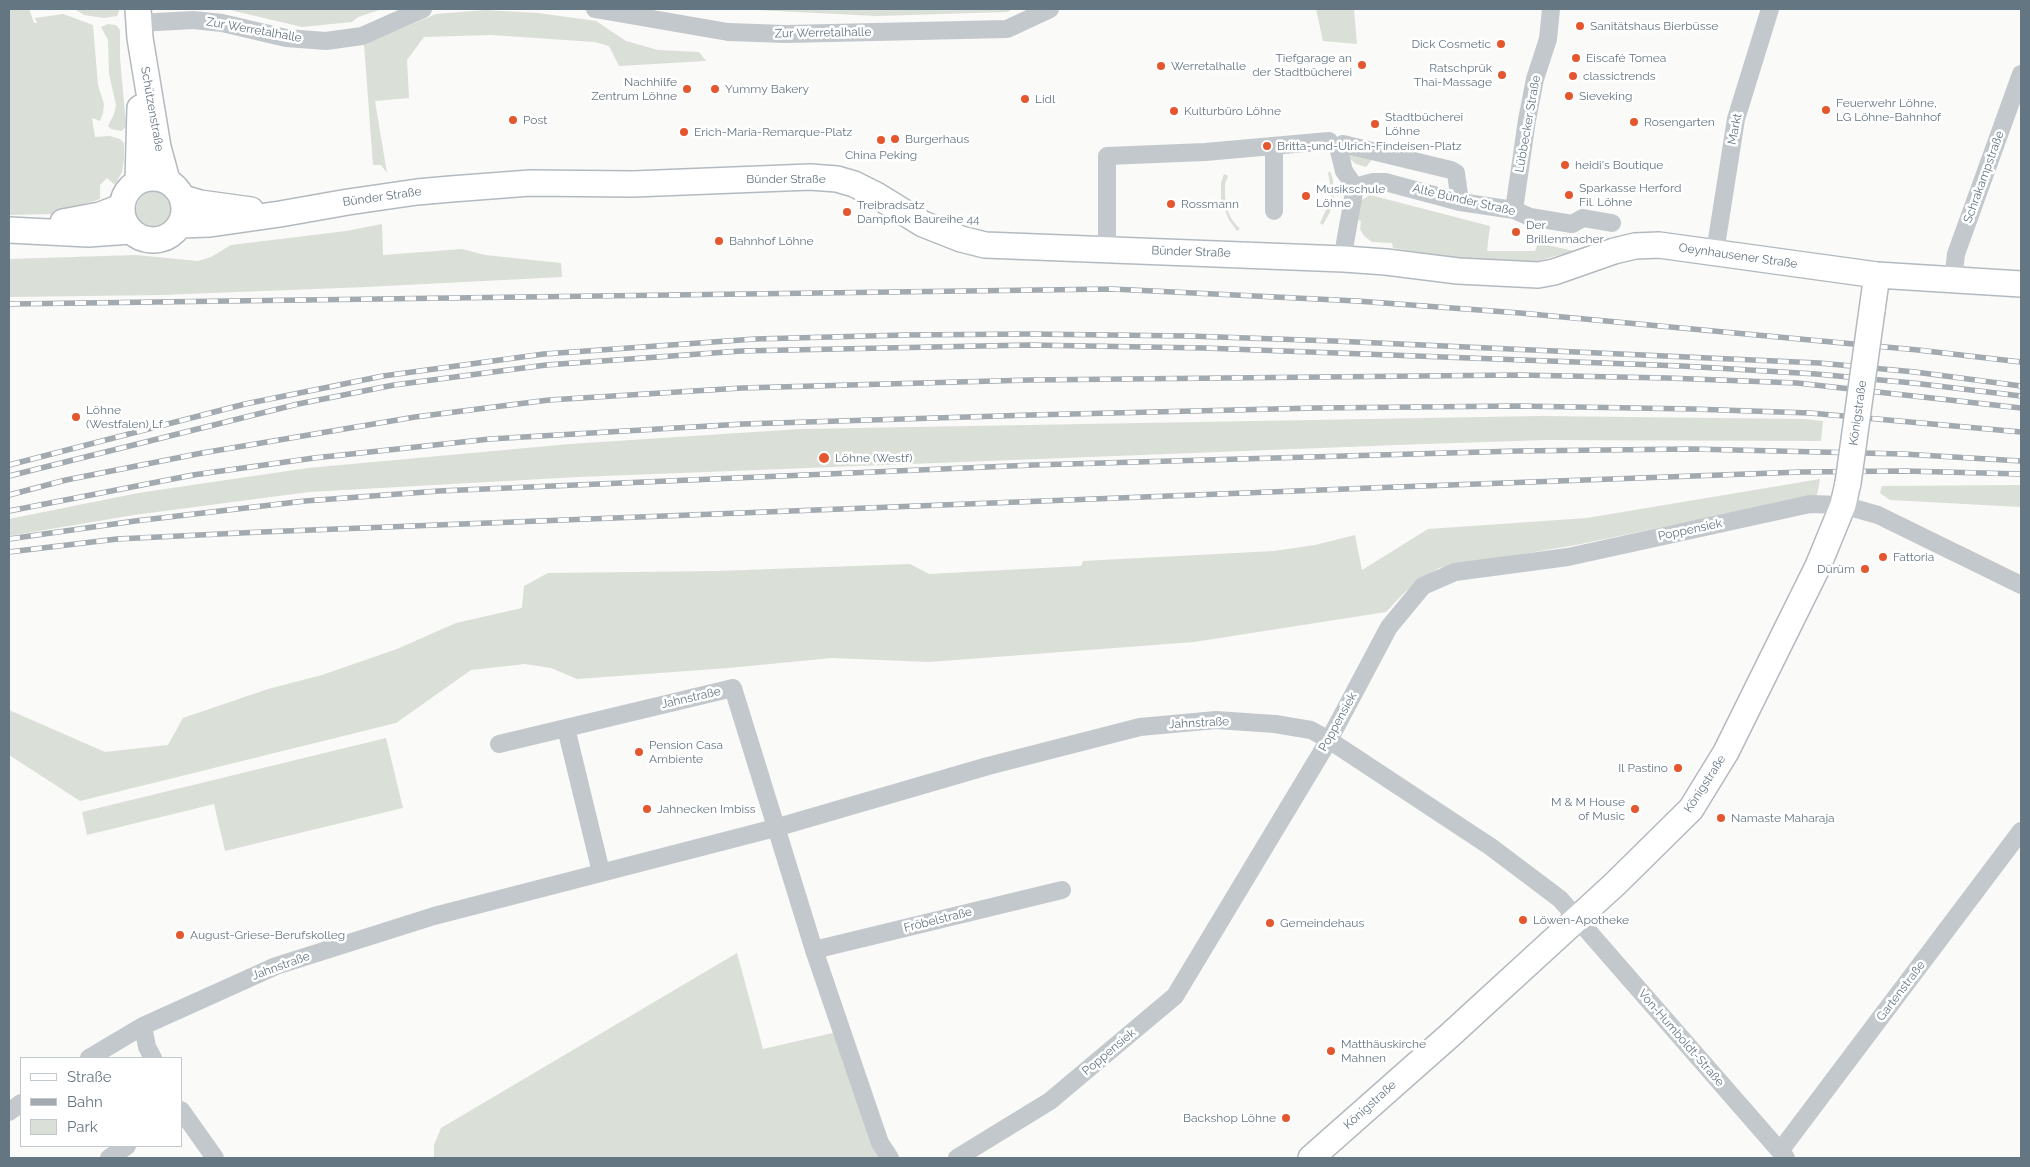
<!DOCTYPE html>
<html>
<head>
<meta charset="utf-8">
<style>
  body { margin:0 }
  #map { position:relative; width:2030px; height:1167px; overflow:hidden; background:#fafaf8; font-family:Raleway,sans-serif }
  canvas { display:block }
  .frame { position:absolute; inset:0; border:10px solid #657683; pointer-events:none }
  .legend { position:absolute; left:20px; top:1057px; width:162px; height:90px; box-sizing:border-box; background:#fff; border:1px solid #c1c8cd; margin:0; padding:6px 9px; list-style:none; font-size:15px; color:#657683 }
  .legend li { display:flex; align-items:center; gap:10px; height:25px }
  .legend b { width:25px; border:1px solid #c1c8cd }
</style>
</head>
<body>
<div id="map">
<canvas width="2030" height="1167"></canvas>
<div class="frame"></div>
<ul class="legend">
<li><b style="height:6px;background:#fff"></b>Straße</li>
<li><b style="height:6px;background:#a2aab0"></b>Bahn</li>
<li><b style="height:14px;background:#dadfd7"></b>Park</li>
</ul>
</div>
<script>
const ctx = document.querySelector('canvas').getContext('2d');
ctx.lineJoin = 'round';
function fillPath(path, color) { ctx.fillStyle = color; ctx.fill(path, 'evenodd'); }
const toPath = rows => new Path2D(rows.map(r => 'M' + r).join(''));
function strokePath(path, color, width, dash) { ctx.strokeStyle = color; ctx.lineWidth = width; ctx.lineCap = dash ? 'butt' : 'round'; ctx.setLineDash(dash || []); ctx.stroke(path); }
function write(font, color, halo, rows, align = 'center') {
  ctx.font = font + ' Raleway,sans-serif'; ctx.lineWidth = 5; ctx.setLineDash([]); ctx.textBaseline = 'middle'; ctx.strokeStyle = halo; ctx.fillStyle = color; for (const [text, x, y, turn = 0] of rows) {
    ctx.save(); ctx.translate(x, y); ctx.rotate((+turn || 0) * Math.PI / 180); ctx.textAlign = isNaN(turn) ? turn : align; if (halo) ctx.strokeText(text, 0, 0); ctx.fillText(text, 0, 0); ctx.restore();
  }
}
fillPath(toPath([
  [9,9,29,9,34,23,37,23,35,18,63,14,93,25,98,85,104,104,103,113,100,121,92,118,95,137,110,136,120,139,124,143,124,158,122,172,115,185,107,178,100,185,100,199,53,214,9,215],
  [75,9,119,9,119,11,117,16,104,18,84,15],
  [226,9,382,9,358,17,352,22,302,27],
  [736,9,1014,9,1007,12,877,16],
  [1316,9,1354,9,1357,44,1323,41],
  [485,10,538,13,596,21,626,41,658,50,699,52,706,61,619,66,609,46,595,42,491,35,424,37,407,60,409,98,375,101,387,173,381,165,373,165,364,44,436,14],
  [108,24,116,25,120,30,120,58,126,124,125,128,121,131,111,129,108,126,114,114,116,105,109,74,108,40,101,27],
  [1349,152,1375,156,1366,167,1356,164,1349,158],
  [1330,171,1333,180,1334,198,1330,212,1323,225,1320,223,1330,201,1331,189,1328,173],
  [1224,174,1228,176,1225,184,1225,196,1227,209,1232,220,1240,229,1237,231,1229,220,1221,200,1221,183],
  '136 210a19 19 0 1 1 38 0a19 19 0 1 1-38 0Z',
  [1370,195,1490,226,1487,251,1535,251,1538,243,1574,251,1530,263,1486,264,1393,248,1392,243,1372,242,1364,236,1360,229,1361,221,1355,219,1358,202],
  [382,224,383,255,462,249,485,255,561,263,562,277,366,287,161,295,9,297,9,259,136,255,198,261,211,257,231,245,346,231],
  [1540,416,1804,419,1823,421,1821,441,1545,440,1397,445,578,477,309,492,134,515,9,536,9,519,138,493,308,468,570,444,800,429],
  [1820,479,1817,495,1576,545,1439,568,1406,591,1386,612,1194,642,929,662,832,658,728,668,577,679,551,668,525,664,471,670,396,723,80,801,9,755,9,710,105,752,168,745,183,718,268,689,322,675,397,649,456,623,522,608,524,586,548,573,717,571,910,564,929,574,1081,566,1083,561,1274,551,1315,545,1355,535,1362,570,1428,529,1587,518],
  [2021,485,2021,507,1890,500,1880,493,1882,486],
  [386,738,403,808,225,851,214,804,87,835,82,812],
  [737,953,763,1049,837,1032,881,1158,434,1158,434,1145,441,1128]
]), '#dadfd7');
const secondary = toPath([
  [138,9,140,38,158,147,167,180],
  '122 209a31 31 0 1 1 62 0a31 31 0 1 1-62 0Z',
  [138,181,140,108],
  [183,198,200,203,251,210],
  [63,222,100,215,121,207],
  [180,225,210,224,280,214,348,202,417,192,451,189,530,183,633,184,810,177,837,179,854,184,876,195,923,224,961,239,985,245,1344,259,1386,262,1458,271,1538,275,1554,272,1614,251,1635,246,1659,245,1877,275,2021,284],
  [9,230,88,234,131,231],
  [1872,310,1877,275],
  [1311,1158,1449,1036,1615,884,1691,809,1726,752,1818,566,1843,505,1848,483]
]);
strokePath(secondary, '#b3babf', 28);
strokePath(toPath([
  [595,9,728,32,786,34,1007,29,1050,9],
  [139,23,193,20,222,23,286,38,326,41,362,36,423,9],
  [1274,146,1274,211],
  [1355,187,1373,182,1385,182,1460,202,1514,210,1530,217,1572,224,1583,218,1612,223],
  [1514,210,1527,120,1535,79,1548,39,1551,9],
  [1107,250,1107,156,1205,152,1329,141],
  [1715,252,1736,119,1770,9],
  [1344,259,1345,243,1355,187,1344,171,1338,147,1343,144,1451,170,1456,173,1460,202],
  [1953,281,1956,254,2021,74],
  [566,728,601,872],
  [499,744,733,688,814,950,880,1143,890,1158],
  [814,950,1062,890],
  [143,1026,147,1047,153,1058],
  [89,1058,143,1026,276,966,434,916,775,828,988,766,1140,727,1216,720,1275,724,1311,730,1329,740,1491,847,1560,899,1786,1158],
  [181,1110,215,1158],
  [9,1112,21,1103],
  [1780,1151,2021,831],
  [109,1158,127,1146],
  [957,1158,1050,1101,1175,996,1329,740,1389,627,1423,586,1455,572,1568,557,1810,504,1843,505,1878,515,2021,585]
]), '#c3c8cc', 18);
strokePath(secondary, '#fff', 25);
const rail = toPath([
  [9,304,1112,289,1357,301,1520,313,1918,350,2021,362],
  [9,465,245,404,383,376,544,354,755,339,905,335,1029,334,1189,336,1334,341,1819,363,1915,372,2021,386],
  [9,476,298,404,394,385,546,365,741,351,1029,345,1204,348,1682,366,1816,374,1913,383,2021,396],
  [9,495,66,480,202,453,415,417,549,400,742,388,1030,380,1519,375,1667,378,1797,383,2021,408],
  [9,511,193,475,314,458,490,439,743,424,1031,415,1315,408,1518,406,1692,409,1810,413,2021,432],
  [9,539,135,521,305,501,439,491,1033,465,1517,451,1693,449,1903,454,2021,461],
  [9,552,117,539,261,532,1396,487,1801,472,1905,471,2021,474]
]);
strokePath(rail, '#a2aab0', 5.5);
strokePath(rail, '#fff', 4, [11]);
const secondaryBridge = toPath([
  [1848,483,1872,310]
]);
strokePath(secondaryBridge, '#b3babf', 28, []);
strokePath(secondaryBridge, '#fff', 25);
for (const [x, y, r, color] of [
  [1580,26,5,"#e4572e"],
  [1501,44,5,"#e4572e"],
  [1576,58,5,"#e4572e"],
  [1362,65,5,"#e4572e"],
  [1161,66,5,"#e4572e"],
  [1502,75,5,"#e4572e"],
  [1573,76,5,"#e4572e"],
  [687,89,5,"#e4572e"],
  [715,89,5,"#e4572e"],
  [1569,96,5,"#e4572e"],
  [1025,99,5,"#e4572e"],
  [1826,110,5,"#e4572e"],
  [1174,111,5,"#e4572e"],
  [513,120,5,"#e4572e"],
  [1634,122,5,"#e4572e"],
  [1375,124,5,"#e4572e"],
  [684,132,5,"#e4572e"],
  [895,139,5,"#e4572e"],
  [881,140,5,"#e4572e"],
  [1267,146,5,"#e4572e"],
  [1565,165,5,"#e4572e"],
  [1569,195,5,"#e4572e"],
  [1306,196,5,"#e4572e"],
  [1171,204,5,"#e4572e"],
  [847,212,5,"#e4572e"],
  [1516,232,5,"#e4572e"],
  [719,241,5,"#e4572e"],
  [76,417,5,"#e4572e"],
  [824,458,6,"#e4572e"],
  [1883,557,5,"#e4572e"],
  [1865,569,5,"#e4572e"],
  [639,752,5,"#e4572e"],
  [1678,768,5,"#e4572e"],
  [647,809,5,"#e4572e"],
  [1635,809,5,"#e4572e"],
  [1721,818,5,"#e4572e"],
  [1523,920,5,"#e4572e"],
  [1270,923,5,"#e4572e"],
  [180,935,5,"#e4572e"],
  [1331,1051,5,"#e4572e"],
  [1286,1118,5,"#e4572e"]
]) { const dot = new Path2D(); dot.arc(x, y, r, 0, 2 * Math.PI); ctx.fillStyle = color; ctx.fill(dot); strokePath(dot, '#fff', 2); }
write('12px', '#657683', '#fff', [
  ["Sanitätshaus Bierbüsse",1590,26],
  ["Dick Cosmetic",1491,44,"right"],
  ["Tiefgarage an",1352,58,"right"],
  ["der Stadtbücherei",1352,72,"right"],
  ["Eiscafé Tomea",1586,58],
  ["Werretalhalle",1171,66],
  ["Ratschprük",1492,68,"right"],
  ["Thai-Massage",1492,82,"right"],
  ["classictrends",1583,76],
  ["Nachhilfe",677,82,"right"],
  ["Zentrum Löhne",677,96,"right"],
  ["Yummy Bakery",725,89],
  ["Sieveking",1579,96],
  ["Lidl",1035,99],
  ["Feuerwehr Löhne,",1836,103],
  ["LG Löhne-Bahnhof",1836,117],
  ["Kulturbüro Löhne",1184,111],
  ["Stadtbücherei",1385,117],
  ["Löhne",1385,131],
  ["Post",523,120],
  ["Rosengarten",1644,122],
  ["Erich-Maria-Remarque-Platz",694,132],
  ["Burgerhaus",905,139],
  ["Britta-und-Ulrich-Findeisen-Platz",1277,146],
  ["China Peking",881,155,"center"],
  ["heidi's Boutique",1575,165],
  ["Sparkasse Herford",1579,188],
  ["Fil. Löhne",1579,202],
  ["Musikschule",1316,189],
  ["Löhne",1316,203],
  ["Rossmann",1181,204],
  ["Treibradsatz",857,205],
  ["Dampflok Baureihe 44",857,219],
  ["Der",1526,225],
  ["Brillenmacher",1526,239],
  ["Bahnhof Löhne",729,241],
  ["Löhne",86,410],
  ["(Westfalen) Lf",86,424],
  ["Löhne (Westf)",835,458],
  ["Fattoria",1893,557],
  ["Dürüm",1855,569,"right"],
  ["Pension Casa",649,745],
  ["Ambiente",649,759],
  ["Il Pastino",1668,768,"right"],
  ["M & M House",1625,802,"right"],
  ["of Music",1625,816,"right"],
  ["Jahnecken Imbiss",657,809],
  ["Namaste Maharaja",1731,818],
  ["Löwen-Apotheke",1533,920],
  ["Gemeindehaus",1280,923],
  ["August-Griese-Berufskolleg",190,935],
  ["Matthäuskirche",1341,1044],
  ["Mahnen",1341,1058],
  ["Backshop Löhne",1276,1118,"right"]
], 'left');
write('12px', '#657683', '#fff', [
  ["Zur Werretalhalle",254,30,10],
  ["Zur Werretalhalle",823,33,-1],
  ["Schützenstraße",152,109,80],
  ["Lübbecker Straße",1528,124,-80],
  ["Markt",1735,129,-79],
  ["Schrakampstraße",1984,177,-70],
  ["Bünder Straße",786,179],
  ["Bünder Straße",382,197,-8],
  ["Alte Bünder Straße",1464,200,13],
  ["Bünder Straße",1191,252,2],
  ["Oeynhausener Straße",1738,256,8],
  ["Königstraße",1858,413,-82],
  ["Poppensiek",1690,530,-12],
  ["Jahnstraße",691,698,-13],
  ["Poppensiek",1338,722,-61],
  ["Jahnstraße",1199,723,-3],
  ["Königstraße",1705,784,-57],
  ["Fröbelstraße",938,920,-14],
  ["Jahnstraße",281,966,-20],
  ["Gartenstraße",1901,991,-53],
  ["Von-Humboldt-Straße",1681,1038,49],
  ["Poppensiek",1109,1052,-40],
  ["Königstraße",1370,1105,-42]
]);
</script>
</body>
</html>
